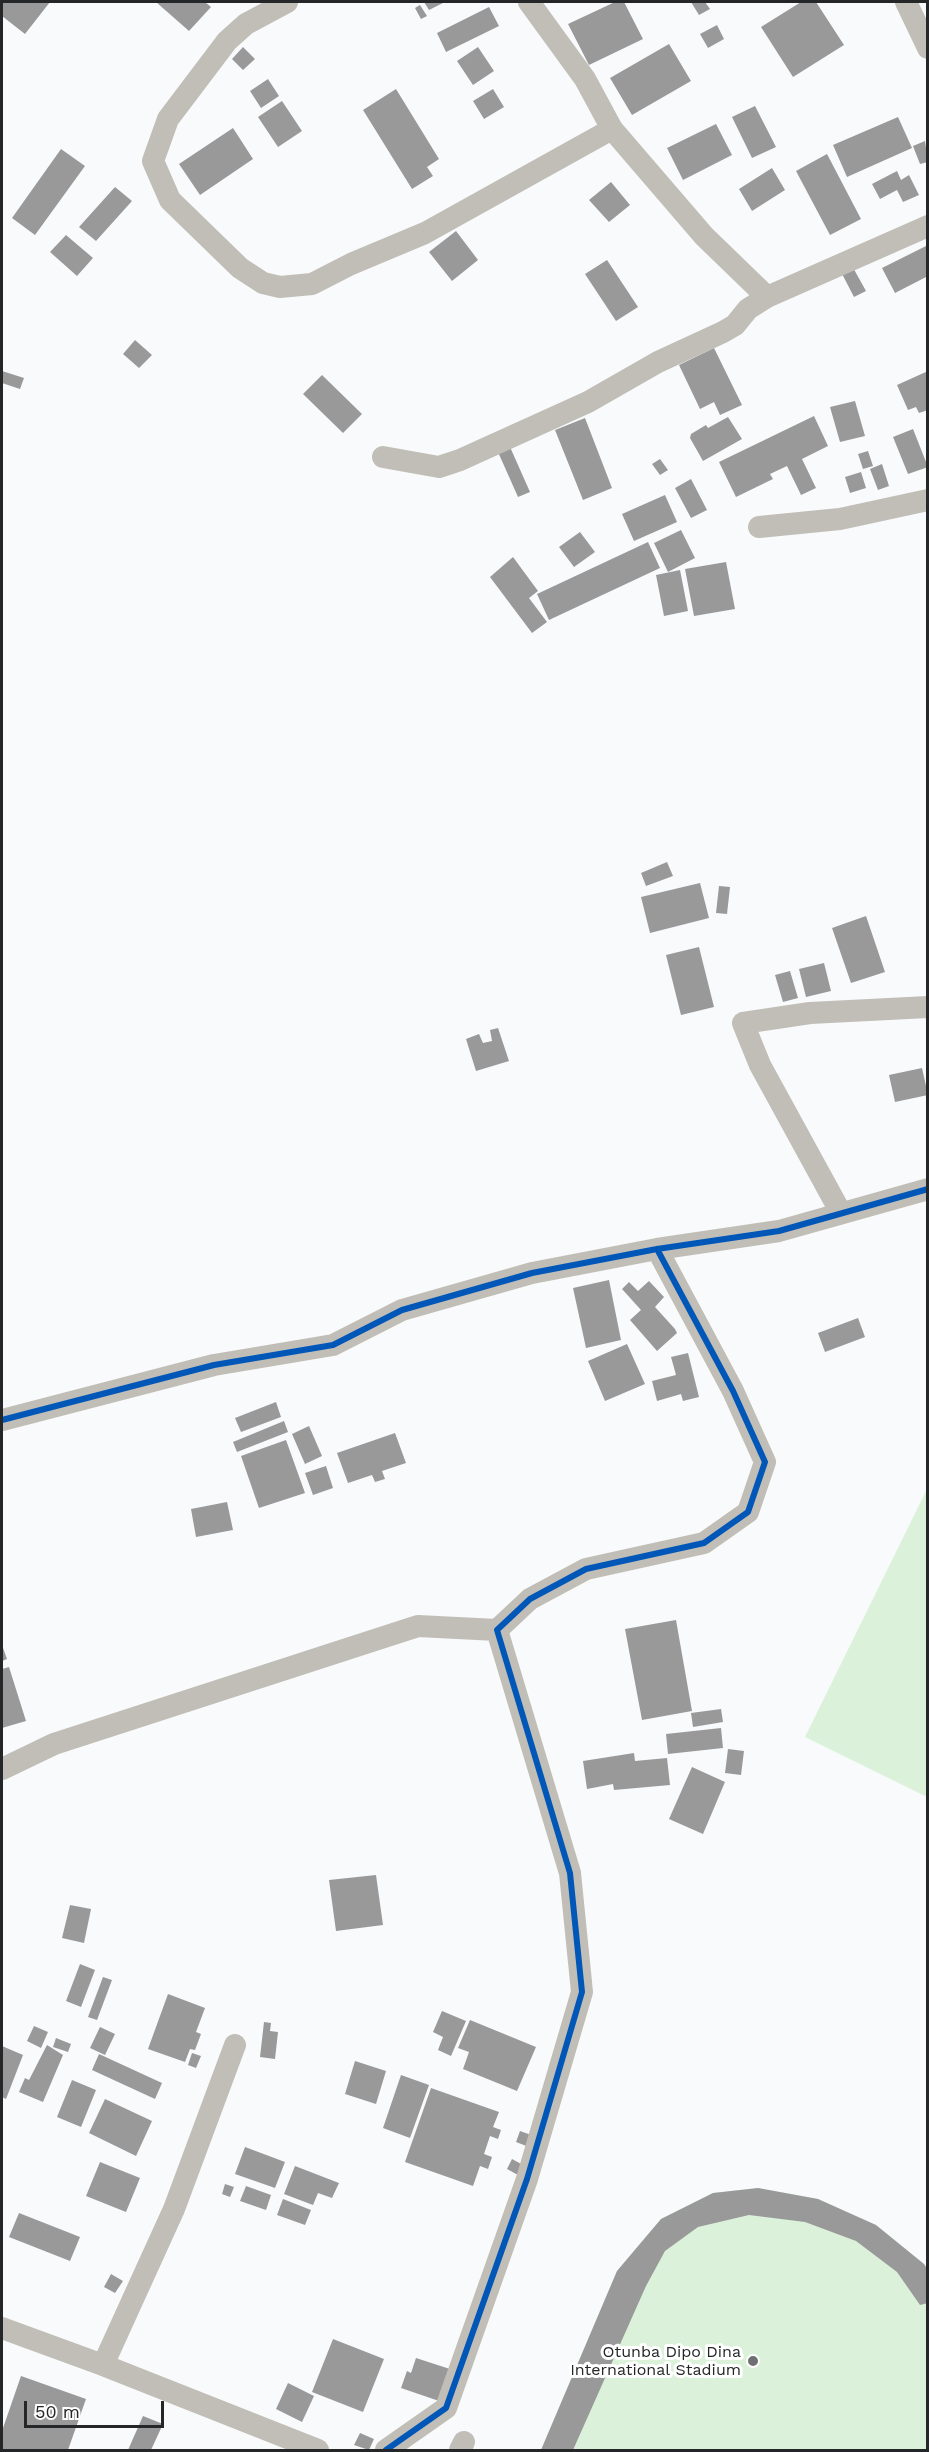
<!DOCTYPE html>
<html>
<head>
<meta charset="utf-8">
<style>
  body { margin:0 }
  #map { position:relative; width:929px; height:2452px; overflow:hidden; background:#f8fafc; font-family:"Work Sans",sans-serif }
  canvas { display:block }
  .frame { position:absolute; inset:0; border:3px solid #252628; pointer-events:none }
  .scale { position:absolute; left:24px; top:2401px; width:140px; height:27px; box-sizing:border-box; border:3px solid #252628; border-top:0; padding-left:8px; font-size:18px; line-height:21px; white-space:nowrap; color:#252628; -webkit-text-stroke:4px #fff; paint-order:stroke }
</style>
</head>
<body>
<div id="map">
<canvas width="929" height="2452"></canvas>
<div class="frame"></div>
<div class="scale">50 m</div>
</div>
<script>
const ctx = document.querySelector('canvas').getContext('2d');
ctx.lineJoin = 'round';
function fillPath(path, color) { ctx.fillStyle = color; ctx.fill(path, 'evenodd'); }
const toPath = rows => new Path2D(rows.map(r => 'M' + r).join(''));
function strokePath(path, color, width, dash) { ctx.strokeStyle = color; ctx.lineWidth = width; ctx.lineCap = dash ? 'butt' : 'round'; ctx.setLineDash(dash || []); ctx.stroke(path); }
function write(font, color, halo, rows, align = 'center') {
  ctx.font = font + ' "Work Sans",sans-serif'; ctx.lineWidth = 6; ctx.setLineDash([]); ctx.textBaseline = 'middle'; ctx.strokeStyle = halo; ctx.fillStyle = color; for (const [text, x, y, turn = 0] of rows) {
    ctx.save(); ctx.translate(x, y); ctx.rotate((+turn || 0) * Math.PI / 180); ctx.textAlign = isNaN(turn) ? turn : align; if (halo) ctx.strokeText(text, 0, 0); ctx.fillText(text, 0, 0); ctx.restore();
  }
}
fillPath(toPath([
  [927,1489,927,1797,805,1737],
  [758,2188,818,2199,876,2225,924,2264,927,2270,927,2450,541,2450,617,2271,661,2219,713,2193]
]), '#dbf1da');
fillPath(toPath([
  [2,2,50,2,25,34,2,16],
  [156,2,205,2,211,7,189,31],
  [424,2,445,2,429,10],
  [615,2,624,2,643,39,589,65,568,24],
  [691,2,705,2,710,9,699,15],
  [801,2,816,2,844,45,793,77,761,27],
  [420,5,427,16,421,19,415,8],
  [489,7,499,26,446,52,437,33],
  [717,25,724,39,708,48,700,34],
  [669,44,691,81,632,115,610,78],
  [243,47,255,59,243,70,232,59],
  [478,47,494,71,473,85,457,61],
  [268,79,279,96,261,108,250,91],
  [396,89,439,159,427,167,433,176,412,189,363,110],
  [493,89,504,107,484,119,473,101],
  [282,101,302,131,278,147,258,117],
  [755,106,776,147,752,158,732,117],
  [898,117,912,148,847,177,833,145],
  [716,124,732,155,683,180,667,148],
  [233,128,253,159,200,195,179,164],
  [925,141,928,162,920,164,913,146],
  [61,149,85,166,35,235,12,218],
  [827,154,861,219,830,235,796,171],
  [772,168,785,190,752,211,739,189],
  [897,171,901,180,909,175,919,195,903,202,897,190,880,199,872,184],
  [611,182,630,205,609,222,589,200],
  [115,187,132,201,96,241,79,227],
  [456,231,478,260,452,281,429,252],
  [66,235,93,258,77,276,50,252],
  [928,245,928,276,895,293,882,268],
  [607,260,638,307,616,321,585,274],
  [851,264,866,291,854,297,840,270],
  [135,340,152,355,139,368,123,354],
  [714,348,742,405,720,415,714,402,700,409,679,365],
  [2,371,24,378,20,389,2,383],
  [928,371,928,410,919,413,916,407,908,410,897,385],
  [322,375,362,414,343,433,303,394],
  [855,401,865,436,840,442,830,407],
  [814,416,828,446,802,459,816,488,801,495,787,466,770,474,773,479,736,497,719,462],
  [728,417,742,439,703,461,690,438,691,434,706,425,708,428],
  [585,418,612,488,583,500,555,430],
  [913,429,928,467,908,474,893,437],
  [510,447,530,492,518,497,498,452],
  [868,451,873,466,863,469,858,454],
  [660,459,668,470,660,475,652,464],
  [882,464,889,486,878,490,870,469],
  [861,472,866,488,850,493,845,477],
  [691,479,707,510,691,518,675,488],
  [665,495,677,522,634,541,622,514],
  [681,530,695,558,668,572,654,543],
  [580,532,595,552,574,567,559,547],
  [648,542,660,568,549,620,537,594],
  [513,557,538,591,529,598,547,622,532,633,490,577],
  [726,562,735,609,694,616,685,569],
  [680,570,688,611,664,616,656,575],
  [667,862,673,876,646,886,641,873],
  [700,883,709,918,650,933,641,897],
  [719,886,730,887,727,914,716,913],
  [866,916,885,972,851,983,832,928],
  [699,947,714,1007,681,1015,666,955],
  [824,963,831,991,806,997,799,969],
  [790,971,798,998,783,1002,775,975],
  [498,1028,509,1061,476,1071,466,1039,479,1034,483,1043,492,1041,490,1030],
  [922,1068,928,1095,895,1102,889,1075],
  [609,1280,621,1340,586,1348,573,1288],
  [649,1281,664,1297,655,1307,675,1329,677,1333,657,1351,630,1320,641,1310,622,1289,629,1282,638,1291],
  [858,1318,865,1337,825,1352,818,1333],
  [627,1344,645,1384,605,1401,588,1361],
  [688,1353,699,1397,683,1401,681,1394,657,1401,652,1381,676,1375,671,1357],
  [276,1402,281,1417,241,1432,235,1418],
  [284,1421,288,1432,237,1452,233,1442],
  [309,1426,322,1456,305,1464,292,1434],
  [395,1433,406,1463,382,1471,385,1479,375,1482,372,1475,348,1483,337,1453],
  [286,1440,305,1493,259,1508,241,1456],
  [326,1466,333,1488,313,1495,305,1473],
  [227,1502,233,1530,196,1537,191,1509],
  [676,1620,692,1711,642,1720,625,1629],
  [2,1645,7,1659,2,1661],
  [9,1667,26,1721,2,1728,2,1669],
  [721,1709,723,1722,693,1727,691,1713],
  [721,1728,723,1748,668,1754,666,1734],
  [728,1749,744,1751,741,1775,725,1773],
  [634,1753,635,1761,667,1758,670,1785,614,1790,613,1784,587,1789,583,1761],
  [692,1767,725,1782,703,1834,669,1819],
  [376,1875,383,1925,336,1931,329,1880],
  [70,1905,91,1909,84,1943,62,1938],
  [80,1964,95,1970,81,2007,66,2001],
  [103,1977,112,1980,97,2020,88,2017],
  [168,1994,205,2008,196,2032,201,2034,195,2050,190,2049,185,2062,148,2049],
  [442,2011,466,2021,451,2056,438,2050,443,2037,433,2032],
  [470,2020,536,2047,517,2091,463,2069,469,2052,458,2048],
  [264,2022,271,2023,270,2031,278,2032,275,2059,260,2057],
  [34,2026,48,2032,41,2048,27,2041],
  [100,2027,115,2034,105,2055,90,2048],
  [56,2038,71,2044,68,2052,53,2047],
  [47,2045,63,2055,43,2102,19,2092,25,2078,29,2080],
  [2,2046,23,2055,6,2099,2,2097],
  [192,2053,201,2056,196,2068,188,2065],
  [99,2054,162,2083,155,2099,92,2070],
  [355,2061,386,2071,376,2104,345,2094],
  [401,2075,429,2085,410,2138,383,2128],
  [72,2080,96,2090,81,2127,57,2117],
  [431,2088,499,2112,493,2127,501,2130,498,2139,490,2136,484,2154,492,2157,488,2169,480,2166,473,2186,405,2162],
  [105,2099,152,2121,136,2156,89,2133],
  [520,2131,534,2136,529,2147,516,2142],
  [245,2147,285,2162,275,2188,235,2174],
  [512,2159,523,2165,518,2175,507,2169],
  [100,2162,140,2178,126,2212,86,2196],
  [295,2166,339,2183,332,2198,318,2193,313,2205,284,2194],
  [225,2184,234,2187,230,2197,222,2194],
  [246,2186,271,2195,266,2210,240,2201],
  [758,2188,818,2199,876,2225,924,2264,928,2270,928,2303,920,2305,897,2272,856,2241,805,2222,749,2215,698,2227,665,2251,646,2286,573,2450,541,2450,617,2271,661,2219,713,2193],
  [283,2199,311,2210,305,2225,277,2215],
  [19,2213,80,2237,70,2261,9,2237],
  [111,2274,123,2281,115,2293,104,2287],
  [333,2339,384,2359,363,2412,312,2392],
  [416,2358,453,2370,442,2402,401,2388,407,2371,411,2373],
  [21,2376,86,2399,68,2450,2,2450,2,2431],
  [288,2383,314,2396,302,2422,276,2409],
  [143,2416,163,2424,151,2450,128,2450],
  [360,2433,374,2439,369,2450,354,2445]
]), '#99999a');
strokePath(toPath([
  [287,2,246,24,227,41,168,119,153,161,170,200,240,268,263,283,280,287,312,284,351,264,425,233,612,129],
  [529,2,585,79,612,129,704,236,767,297],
  [906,2,928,48],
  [383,457,439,467,460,460,588,402,658,362,723,332,735,325,748,309,767,297,928,226],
  [759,527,840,519,928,500],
  [841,1213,760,1065,743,1023,810,1013,928,1007],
  [2,1420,214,1365,333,1345,402,1310,532,1273,657,1249,779,1231,928,1189],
  [2,1769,54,1744,418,1626,497,1630],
  [2,2328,103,2365,318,2450],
  [103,2365,174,2209,235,2045],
  [386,2450,446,2408,527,2179,582,1992,570,1873,497,1630,530,1599,586,1569,704,1543,748,1512,765,1462,733,1391,657,1249],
  [460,2450,464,2442]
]), '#c1beb7', 22);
strokePath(toPath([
  [2,1420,214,1365,333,1345,402,1310,532,1273,657,1249,779,1231,928,1189],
  [386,2450,446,2408,527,2179,582,1992,570,1873,497,1630,530,1599,586,1569,704,1543,748,1512,765,1462,733,1391,657,1249]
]), '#0057b8', 6);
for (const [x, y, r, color] of [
  [753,2361,6,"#6f7072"]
]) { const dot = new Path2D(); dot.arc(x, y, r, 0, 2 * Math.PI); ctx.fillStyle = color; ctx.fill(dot); strokePath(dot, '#fff', 2); }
write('16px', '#252628', '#fff', [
  ["Otunba Dipo Dina",741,2352],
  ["International Stadium",741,2370]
], 'right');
</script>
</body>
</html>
